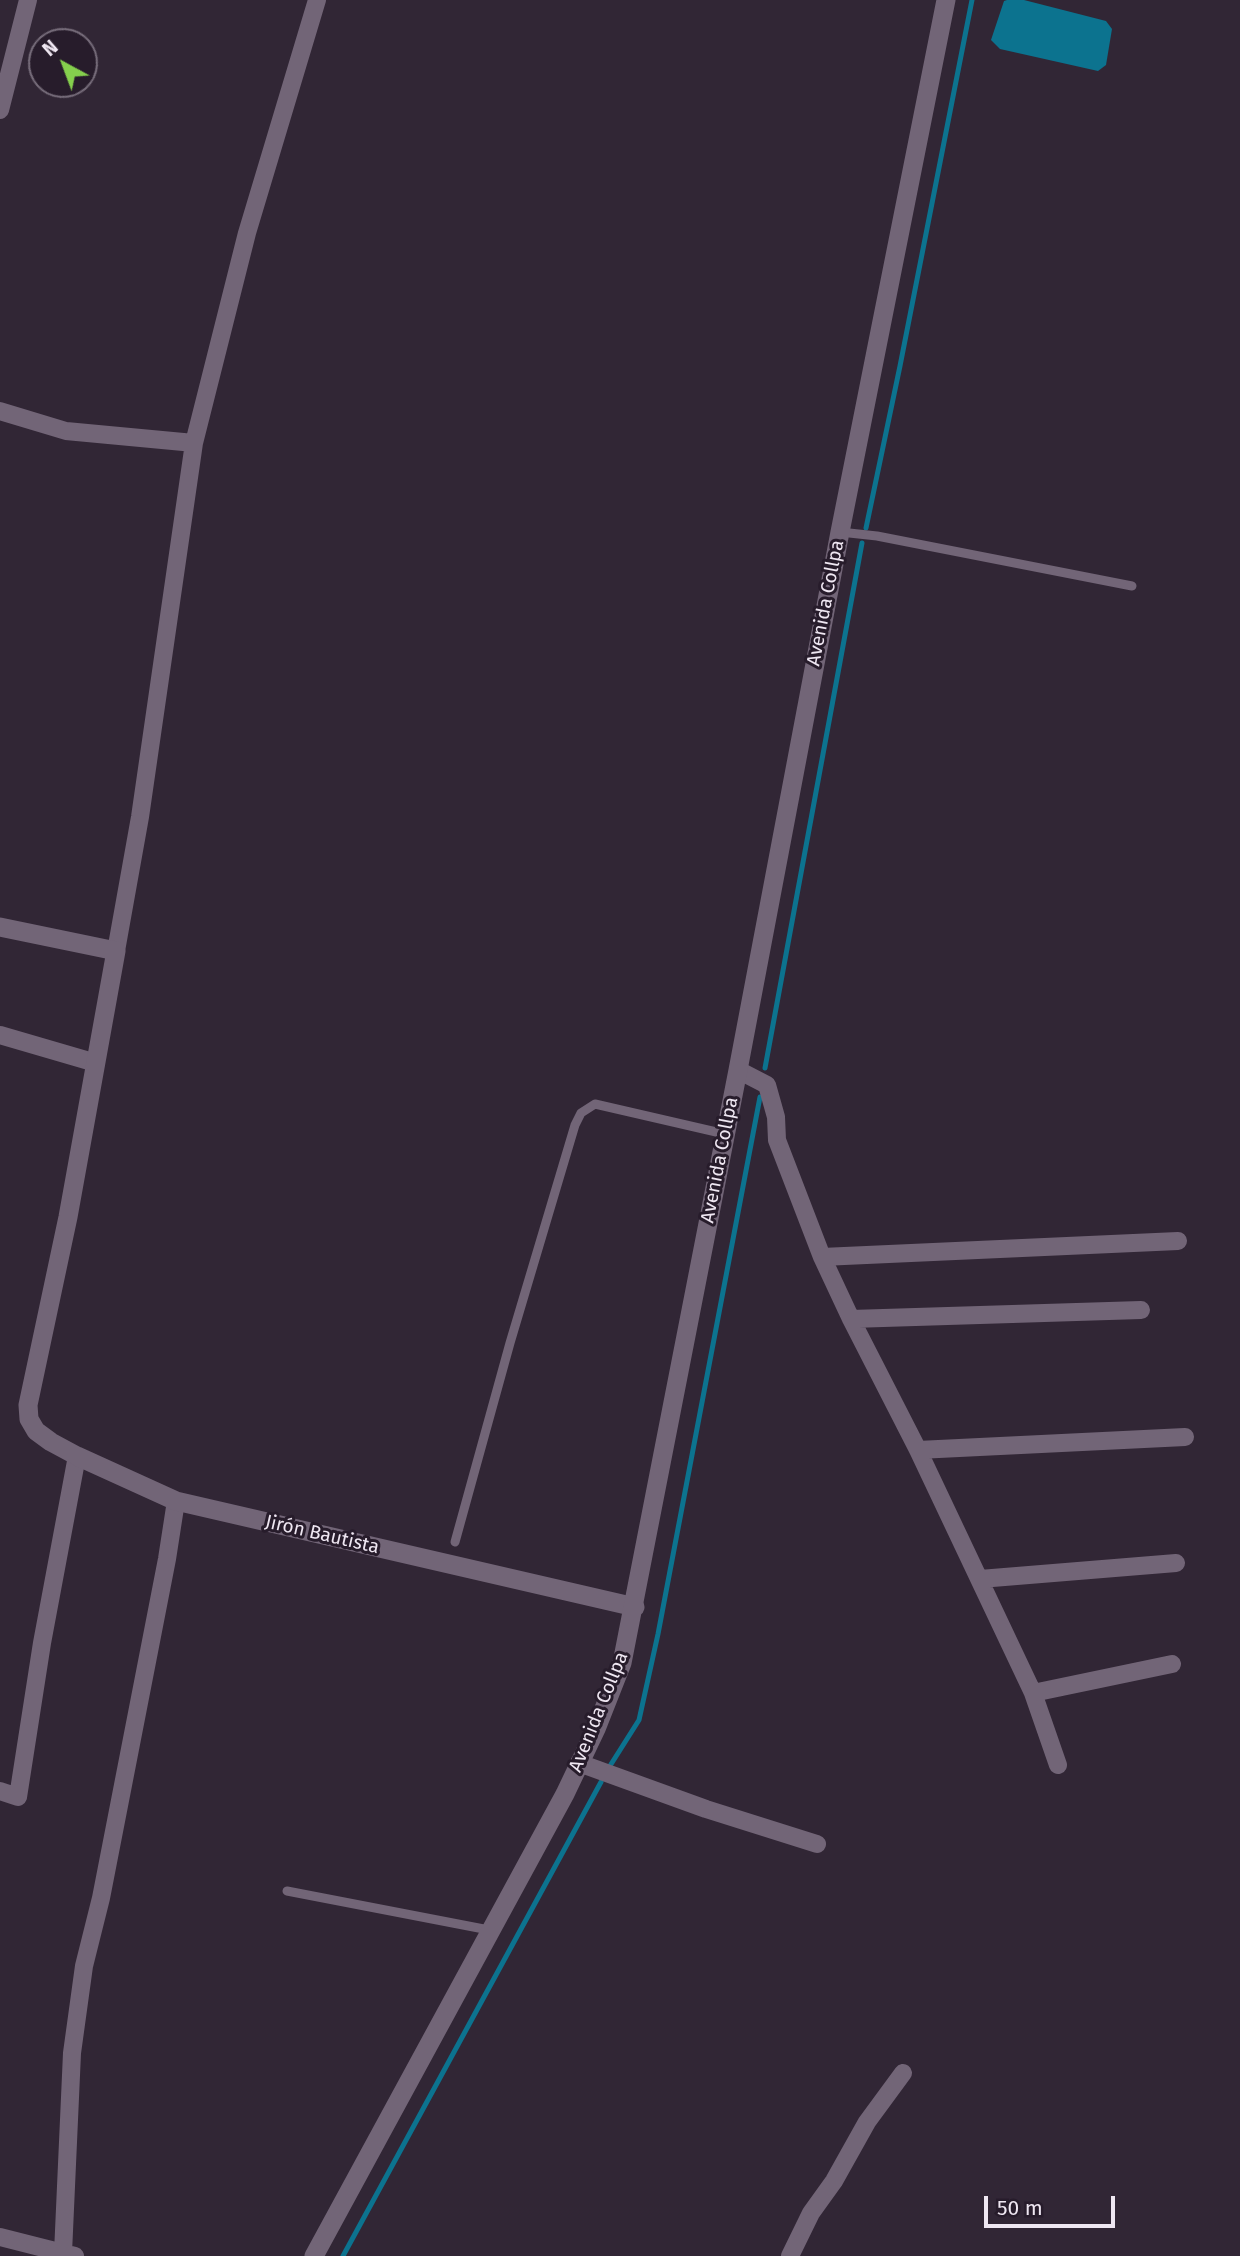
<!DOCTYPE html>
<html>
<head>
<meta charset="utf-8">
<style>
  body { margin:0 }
  #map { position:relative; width:1240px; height:2256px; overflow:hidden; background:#312635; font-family:"Fira Sans",sans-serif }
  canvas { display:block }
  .north { position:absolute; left:28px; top:28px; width:70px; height:70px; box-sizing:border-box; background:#271c2b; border:2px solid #776d7b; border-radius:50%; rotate:319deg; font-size:19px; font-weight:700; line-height:28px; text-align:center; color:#efe7f2 }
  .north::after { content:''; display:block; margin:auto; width:24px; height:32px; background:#85cf4d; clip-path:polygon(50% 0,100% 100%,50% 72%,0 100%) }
  .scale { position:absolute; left:984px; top:2196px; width:131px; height:32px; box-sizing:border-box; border:4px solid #efe7f2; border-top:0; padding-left:9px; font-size:21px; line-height:24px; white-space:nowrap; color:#efe7f2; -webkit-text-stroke:5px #271c2b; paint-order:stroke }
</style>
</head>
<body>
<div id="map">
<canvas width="1240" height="2256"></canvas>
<div class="north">N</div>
<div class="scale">50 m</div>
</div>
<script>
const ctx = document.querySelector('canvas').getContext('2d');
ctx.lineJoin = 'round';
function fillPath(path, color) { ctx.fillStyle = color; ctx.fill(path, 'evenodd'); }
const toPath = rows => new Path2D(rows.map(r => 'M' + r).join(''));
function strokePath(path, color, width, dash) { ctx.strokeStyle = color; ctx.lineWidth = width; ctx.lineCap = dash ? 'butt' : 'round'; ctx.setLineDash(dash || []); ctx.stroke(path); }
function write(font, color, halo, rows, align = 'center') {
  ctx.font = font + ' "Fira Sans",sans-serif'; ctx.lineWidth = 6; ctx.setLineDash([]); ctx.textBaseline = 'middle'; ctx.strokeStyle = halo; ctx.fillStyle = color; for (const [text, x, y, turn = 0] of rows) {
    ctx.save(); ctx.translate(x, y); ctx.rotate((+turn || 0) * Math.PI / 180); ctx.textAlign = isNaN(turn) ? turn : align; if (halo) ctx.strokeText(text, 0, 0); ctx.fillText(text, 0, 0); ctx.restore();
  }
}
fillPath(toPath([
  [1007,0,1024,0,1106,21,1112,29,1106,65,1098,71,1000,49,991,40,1004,1]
]), '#0c738f');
strokePath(toPath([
  [866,528,900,366,972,0],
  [765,1068,862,543],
  [608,1769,639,1720,658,1634,760,1097],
  [343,2256,601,1782]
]), '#0c738f', 5);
strokePath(toPath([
  [840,532,877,536,1132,586],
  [455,1542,510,1343,575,1125,581,1113,595,1104,725,1134],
  [287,1891,489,1930]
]), '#726577', 9);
strokePath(toPath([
  [0,110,28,0],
  [0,411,66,431,194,443],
  [116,951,140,817,194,443,247,233,317,0],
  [0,1035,96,1063],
  [738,1070,767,1085,776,1117,777,1140,822,1257,851,1319,918,1450,1033,1693,1058,1765],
  [822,1257,1178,1241],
  [851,1319,1141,1310],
  [918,1450,1185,1437],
  [980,1579,1176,1563],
  [1033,1693,1172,1664],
  [579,1763,706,1809,817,1844],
  [0,1791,18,1797,42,1643,77,1456],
  [0,2237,75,2256],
  [63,2253,72,2053,84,1966,101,1898,167,1559,176,1501],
  [790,2256,811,2213,834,2181,867,2122,903,2073]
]), '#726577', 18);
strokePath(toPath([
  [0,927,116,951,68,1217,28,1405,29,1419,36,1431,51,1442,77,1456,176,1501,635,1607]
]), '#726577', 19);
strokePath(toPath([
  [314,2256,565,1794,596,1729,622,1663,738,1070,840,532,946,0]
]), '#726577', 19);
write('19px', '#efe7f2', '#271c2b', [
  ["Avenida Collpa",826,603,-79],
  ["Avenida Collpa",720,1160,-79],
  ["Jirón Bautista",322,1535,13],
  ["Avenida Collpa",599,1712,-68]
]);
</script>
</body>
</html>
